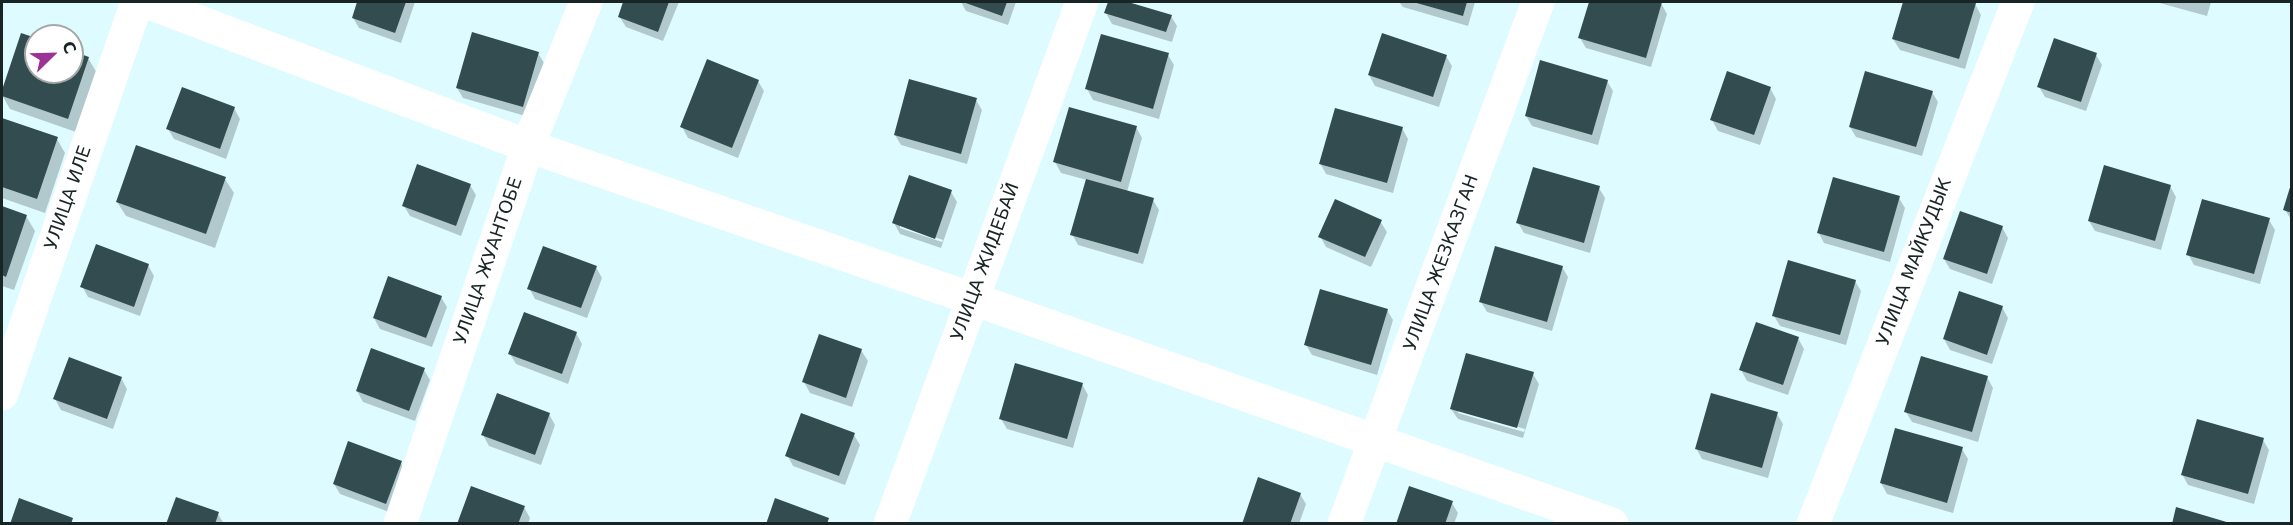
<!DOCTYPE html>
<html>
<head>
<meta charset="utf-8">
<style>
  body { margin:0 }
  #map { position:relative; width:2293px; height:525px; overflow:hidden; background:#defcff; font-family:"DejaVu Sans",sans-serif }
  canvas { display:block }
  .frame { position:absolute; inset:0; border:3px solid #192425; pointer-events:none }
  .north { position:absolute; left:24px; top:24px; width:60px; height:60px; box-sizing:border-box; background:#fff; border:2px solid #a3a7a8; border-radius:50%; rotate:67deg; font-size:16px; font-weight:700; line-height:24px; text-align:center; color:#192425 }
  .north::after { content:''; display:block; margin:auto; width:21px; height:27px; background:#9b3396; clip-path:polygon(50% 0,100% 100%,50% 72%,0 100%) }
</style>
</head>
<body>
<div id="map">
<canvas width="2293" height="525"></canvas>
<div class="frame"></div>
<div class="north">С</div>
</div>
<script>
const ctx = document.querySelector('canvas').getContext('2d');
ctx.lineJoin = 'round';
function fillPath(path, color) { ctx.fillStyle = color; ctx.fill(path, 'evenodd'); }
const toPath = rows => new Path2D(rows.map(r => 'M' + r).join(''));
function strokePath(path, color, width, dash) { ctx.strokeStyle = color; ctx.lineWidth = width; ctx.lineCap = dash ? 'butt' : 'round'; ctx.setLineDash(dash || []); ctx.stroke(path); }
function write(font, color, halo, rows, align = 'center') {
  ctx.font = font + ' "DejaVu Sans",sans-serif'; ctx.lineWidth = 6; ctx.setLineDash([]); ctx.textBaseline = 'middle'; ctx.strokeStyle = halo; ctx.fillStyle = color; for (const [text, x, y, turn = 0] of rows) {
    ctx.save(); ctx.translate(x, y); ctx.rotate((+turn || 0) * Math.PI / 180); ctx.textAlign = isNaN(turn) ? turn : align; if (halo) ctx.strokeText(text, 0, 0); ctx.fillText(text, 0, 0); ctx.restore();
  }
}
fillPath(toPath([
  [359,2,415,2,401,43,359,28,353,18],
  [625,2,679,2,663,41,626,27,619,16],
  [961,2,1016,2,1008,25,966,11],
  [1110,2,1122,2,1171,16,1177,26,1172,42,1112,24,1106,13],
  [1399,2,1475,2,1468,26,1403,7],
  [1590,2,1661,3,1667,14,1651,67,1586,48,1580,38],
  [1904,2,1966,2,1975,4,1981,15,1965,69,1900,50,1893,39],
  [2156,2,2211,2,2207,16],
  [22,35,36,40,36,72,72,72,72,53,88,58,97,73,76,132,10,109,2,95],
  [538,53,544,63,529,117,463,98,457,88],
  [1168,55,1174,65,1159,119,1093,100,1087,89],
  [2096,55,2102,65,2086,111,2045,97,2039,87],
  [1446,56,1452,66,1439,107,1375,86,1369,75],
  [758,81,764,91,738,158,688,138,682,127],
  [1607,81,1613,91,1598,145,1532,126,1526,116],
  [1770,88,1776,99,1760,145,1718,131,1712,120],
  [1932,92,1938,102,1922,156,1856,137,1850,127],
  [976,100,982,110,967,164,901,145,895,135],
  [234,108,240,119,226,159,174,139,168,129],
  [2,119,57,139,65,153,45,213,2,198],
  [1136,127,1142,138,1127,192,1153,200,1159,210,1143,264,1078,245,1072,234,1087,180,1061,173,1055,162],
  [1402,128,1408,139,1393,193,1326,174,1320,163],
  [225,179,234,193,215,248,126,216,117,202],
  [470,185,476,195,461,236,410,216,404,206],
  [2170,186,2176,197,2161,250,2095,231,2089,221],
  [2292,187,2292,221,2285,210],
  [1599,188,1605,198,1590,253,1524,233,1518,223],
  [951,192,957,202,941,248,900,234,894,223],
  [900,225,943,240,942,242,900,228],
  [1899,198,1905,208,1890,262,1824,243,1818,232],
  [2,207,26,216,35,231,14,290,2,286],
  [2269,220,2275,230,2260,284,2194,265,2188,254],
  [1380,221,1387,232,1371,267,1326,247,1320,236],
  [2002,227,2008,238,1992,284,1950,269,1944,259],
  [148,265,154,276,140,316,88,297,82,286],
  [596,267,602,278,587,318,535,299,529,288],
  [1562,267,1568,277,1552,331,1487,312,1481,302],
  [1855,281,1861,291,1846,345,1780,326,1774,316],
  [441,297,447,307,432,347,380,329,374,318],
  [2002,307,2008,318,1992,364,1950,350,1944,339],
  [1387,310,1393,320,1377,375,1312,355,1306,345],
  [576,333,582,344,568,384,516,364,510,354],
  [1798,338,1804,349,1788,395,1747,381,1741,370],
  [861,350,868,361,852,407,810,393,804,382],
  [424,370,430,380,415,421,363,402,357,391],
  [1533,374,1539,384,1523,438,1458,419,1451,409],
  [1458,409,1525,429,1524,432,1458,413],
  [1987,377,1993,388,1978,442,1912,422,1906,412],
  [121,378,127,389,113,429,61,410,55,399],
  [1082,384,1088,395,1073,448,1007,429,1001,419],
  [549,414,555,425,541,465,489,446,483,435],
  [1777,414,1783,424,1768,478,1702,459,1696,448],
  [854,435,860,445,845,485,793,466,787,455],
  [2263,440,2269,450,2254,504,2188,485,2182,474],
  [1962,449,1968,459,1953,513,1887,494,1881,483],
  [401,463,407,473,392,513,340,494,334,484],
  [1300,494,1306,504,1299,524,1243,524],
  [1452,503,1458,513,1454,524,1398,524],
  [524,507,530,518,528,524,459,524],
  [218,514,224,524,168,524]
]), '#0003');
fillPath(toPath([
  [357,2,406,2,395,33,352,18],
  [623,2,669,2,658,32,618,17],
  [963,2,1007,2,1002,16],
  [1108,2,1128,2,1172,15,1166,32,1104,13],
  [1413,2,1467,2,1463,16],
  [1589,2,1662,2,1646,58,1578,38],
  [1903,2,1976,3,1959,59,1892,39],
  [472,32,539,52,523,107,456,88],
  [21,33,36,38,36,72,72,72,72,51,89,57,68,119,2,96,2,90],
  [1382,33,1447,55,1433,97,1368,75],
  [1101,34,1169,53,1153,109,1085,89],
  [2054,38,2097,53,2081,102,2037,87],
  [707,59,759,80,732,148,680,127],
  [1540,60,1608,80,1592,135,1525,116],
  [1727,71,1771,87,1754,135,1710,120],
  [1865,71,1933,91,1916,147,1849,127],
  [909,79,977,98,961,154,894,135],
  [182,87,235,107,220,149,166,129],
  [1069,107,1137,126,1121,182,1053,162],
  [1335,108,1403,127,1387,183,1319,164],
  [2,118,58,137,37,199,2,187],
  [136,145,226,177,206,234,116,202],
  [417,164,471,184,456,226,402,206],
  [2104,165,2171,185,2155,241,2088,221],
  [1533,167,1600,186,1584,243,1516,223],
  [909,175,952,190,935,239,892,223],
  [1833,177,1900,196,1884,252,1817,233],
  [1086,179,1154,198,1138,254,1070,235],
  [2291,184,2292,184,2292,213,2283,210],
  [1335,199,1382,220,1365,257,1318,237],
  [2202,199,2270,218,2254,274,2186,255],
  [2,206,27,215,6,277,2,275],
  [1960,211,2003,226,1987,274,1943,259],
  [96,244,149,264,134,307,80,287],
  [543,246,597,266,581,308,527,289],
  [1495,246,1563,266,1547,322,1479,302],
  [1788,260,1856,280,1840,335,1772,316],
  [388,276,442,296,426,338,373,318],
  [1320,289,1388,309,1371,365,1304,345],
  [1959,291,2003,306,1987,355,1943,339],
  [524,312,577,332,562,374,508,354],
  [1756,322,1799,337,1783,385,1739,370],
  [819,334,862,349,846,398,802,382],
  [371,348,425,368,409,411,356,391],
  [1466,353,1534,372,1517,428,1450,409],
  [1921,356,1988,376,1972,432,1904,412],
  [69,357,122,377,107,419,53,399],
  [1015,363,1083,383,1067,439,999,419],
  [497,393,550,413,535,455,481,435],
  [1711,393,1778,412,1762,468,1695,449],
  [801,413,855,433,839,476,785,456],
  [2197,419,2264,438,2248,494,2181,475],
  [1895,428,1963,447,1947,503,1880,483],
  [348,441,402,461,386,504,333,484],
  [1258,477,1301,493,1290,524,1242,524],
  [471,486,525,506,518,524,457,524],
  [1409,486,1453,501,1445,524,1396,524],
  [176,497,219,512,215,524,166,524],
  [19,498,73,518,71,524,10,524],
  [775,498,829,518,827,524,766,524],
  [2176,507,2230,523,2230,524,2172,524]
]), '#334c4f');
strokePath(toPath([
  [147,2,528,146,973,299,1612,524],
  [2,394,137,2],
  [400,524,528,146,586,2],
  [890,524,1082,2],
  [1344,524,1538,2],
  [1813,524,2018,2]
]), '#fff', 33);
write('18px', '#192425', '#fff', [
  ["УЛИЦА ИЛЕ",69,198,-71],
  ["УЛИЦА ЖУАНТОБЕ",489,261,-71],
  ["УЛИЦА ЖИДЕБАЙ",986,262,-70],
  ["УЛИЦА МАЙКУДЫК",1915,262,-69],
  ["УЛИЦА ЖЕЗКАЗГАН",1442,263,-70]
]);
</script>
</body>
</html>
